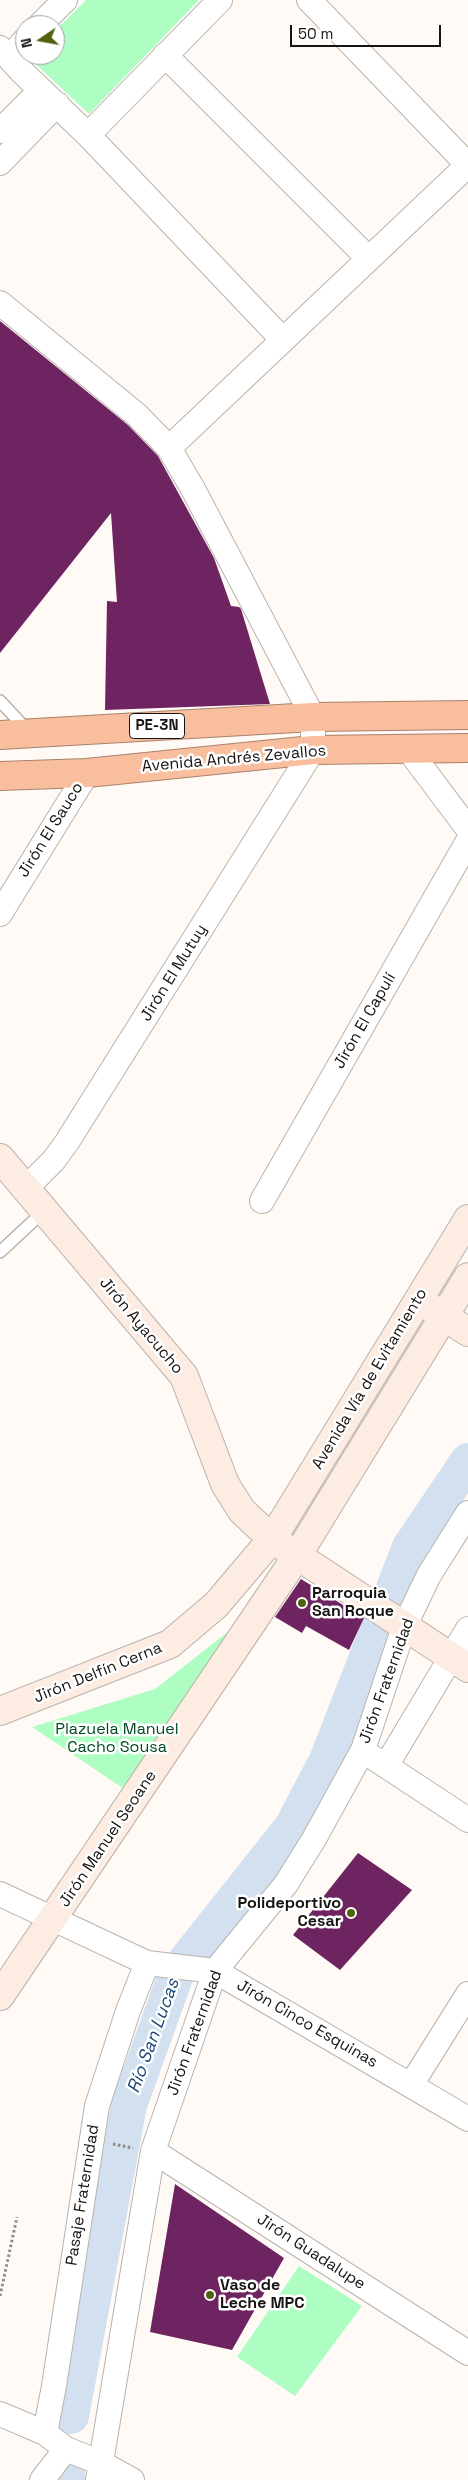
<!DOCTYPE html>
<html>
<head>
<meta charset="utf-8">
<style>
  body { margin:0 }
  #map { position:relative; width:468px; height:2480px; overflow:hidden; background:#fffaf6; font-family:"Space Grotesk",sans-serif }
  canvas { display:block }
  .north { position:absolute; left:15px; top:15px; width:50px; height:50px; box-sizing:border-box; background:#fff; border:1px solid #a2a1a0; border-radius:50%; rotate:258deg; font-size:14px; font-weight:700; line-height:20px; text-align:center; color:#161412 }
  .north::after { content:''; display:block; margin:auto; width:18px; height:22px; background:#4f630d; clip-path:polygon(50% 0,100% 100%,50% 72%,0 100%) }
  .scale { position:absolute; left:290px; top:25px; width:151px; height:22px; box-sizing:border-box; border:2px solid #161412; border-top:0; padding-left:6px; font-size:15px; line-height:18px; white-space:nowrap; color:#161412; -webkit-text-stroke:4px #fff; paint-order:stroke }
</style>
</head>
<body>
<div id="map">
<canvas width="468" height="2480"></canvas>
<div class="north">N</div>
<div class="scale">50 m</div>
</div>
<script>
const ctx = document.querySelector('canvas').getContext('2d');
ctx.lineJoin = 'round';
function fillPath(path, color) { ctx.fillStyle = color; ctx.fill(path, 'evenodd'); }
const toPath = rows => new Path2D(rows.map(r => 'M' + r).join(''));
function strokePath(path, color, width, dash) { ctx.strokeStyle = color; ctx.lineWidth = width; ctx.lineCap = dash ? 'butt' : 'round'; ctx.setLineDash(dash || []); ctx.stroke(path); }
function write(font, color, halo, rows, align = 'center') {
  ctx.font = font + ' "Space Grotesk",sans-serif'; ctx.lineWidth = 5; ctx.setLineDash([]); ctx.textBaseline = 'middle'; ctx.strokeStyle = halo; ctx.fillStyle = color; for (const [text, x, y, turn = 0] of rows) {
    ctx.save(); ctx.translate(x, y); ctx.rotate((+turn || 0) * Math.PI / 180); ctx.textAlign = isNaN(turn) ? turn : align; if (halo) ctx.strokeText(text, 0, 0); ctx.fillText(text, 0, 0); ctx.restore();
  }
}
fillPath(toPath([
  [86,0,199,0,89,114,29,58,32,55,55,55,55,31],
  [234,1627,127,1791,32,1727,155,1689],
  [299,2266,362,2306,295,2396,237,2357]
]), '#aefec4');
strokePath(toPath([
  [71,2416,129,2105,177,1972,292,1827,327,1760,410,1547,468,1461],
  [67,2480,67,2474]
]), '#d3e0ef', 36);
fillPath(toPath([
  [0,321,128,425,158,456,214,558,231,606,239,607,241,609,270,704,105,710,107,601,117,602,111,513,0,653],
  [301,1579,364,1618,349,1650,306,1626,302,1633,275,1617],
  [358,1853,412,1890,340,1970,293,1935],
  [175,2184,284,2258,232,2350,150,2332]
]), '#6d2460');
const lane = toPath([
  [0,701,27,730],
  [0,1252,44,1211]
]);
const street = toPath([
  [309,0,468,165],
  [40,25,65,0],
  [0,48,20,70,88,135,283,340],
  [165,55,369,259],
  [9,58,25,40],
  [0,131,41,90],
  [88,135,220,0],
  [0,163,57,104],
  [0,303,137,415,169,448,193,489,313,717,313,750,67,1142,54,1160,25,1189],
  [169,448,468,165],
  [408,749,468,829],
  [0,914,87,773],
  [262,1201,468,841],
  [374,1758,468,1820],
  [386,1766,468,1629],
  [0,1894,147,1963,215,1971,468,2119],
  [411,2085,468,1994],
  [153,2151,468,2353],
  [0,2414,45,2433,66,2449,101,2463,132,2480],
  [45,2433,54,2386,97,2106,128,2011,147,1963],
  [42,2480,66,2449],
  [98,2480,153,2151,215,1971,286,1884,314,1839,363,1750,404,1627,429,1575,468,1513]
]);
const secondary = toPath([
  [0,1158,184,1376,225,1484,242,1511,272,1539,468,1668],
  [428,1306,468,1332],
  [0,1711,170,1644,216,1605,272,1539,468,1219],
  [0,1996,297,1556,468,1277]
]);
const highway = toPath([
  [0,735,313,717,468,715],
  [0,776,87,773,313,750,468,748]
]);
strokePath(lane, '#bab3ad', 14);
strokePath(street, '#bab3ad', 26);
strokePath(secondary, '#bab3ad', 30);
strokePath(highway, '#a9826c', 30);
strokePath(toPath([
  [113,2144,133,2148],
  [0,2296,17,2217]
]), '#8f8b88', 3, [2.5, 2.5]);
strokePath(lane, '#fff', 11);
strokePath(street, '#fff', 24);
strokePath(secondary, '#fdece2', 28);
strokePath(highway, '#f8be9d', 28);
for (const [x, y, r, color] of [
  [302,1603,5,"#4f630d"],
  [351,1913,5,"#4f630d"],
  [210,2295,5,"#4f630d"]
]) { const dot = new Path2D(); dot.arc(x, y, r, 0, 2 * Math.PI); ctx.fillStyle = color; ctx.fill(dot); strokePath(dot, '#fff', 2); }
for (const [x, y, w] of [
  [157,726,55]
]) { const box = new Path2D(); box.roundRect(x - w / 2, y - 12.5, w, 25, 4); ctx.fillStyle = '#fff'; ctx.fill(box); strokePath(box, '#161412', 1); }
write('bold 15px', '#161412', null, [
  ["PE-3N",157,726]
]);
write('16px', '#161412', '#fff', [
  ["Avenida Andrés Zevallos",234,759,-5],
  ["Jirón El Sauco",51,830,-58],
  ["Jirón El Mutuy",174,973,-58],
  ["Jirón El Capulí",365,1021,-60],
  ["Jirón Ayacucho",141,1326,50],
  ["Avenida Vía de Evitamiento",370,1379,-59],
  ["Jirón Delfín Cerna",98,1673,-22],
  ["Jirón Fraternidad",387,1681,-70],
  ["Jirón Manuel Seoane",108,1839,-56],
  ["Jirón Cinco Esquinas",307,2024,30],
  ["Jirón Fraternidad",195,2033,-70],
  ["Pasaje Fraternidad",83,2195,-81],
  ["Jirón Guadalupe",311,2252,33]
]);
write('bold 16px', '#161412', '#fff', [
  ["Parroquia",312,1594],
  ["San Roque",312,1612],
  ["Polideportivo",341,1904,"right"],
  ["Cesar",341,1922,"right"],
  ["Vaso de",220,2286],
  ["Leche MPC",220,2304]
], 'left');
write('16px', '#004a22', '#fff', [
  ["Plazuela Manuel",117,1730],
  ["Cacho Sousa",117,1748]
]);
write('italic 18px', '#1b4677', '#fff', [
  ["Río San Lucas",154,2036,-70]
]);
</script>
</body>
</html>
